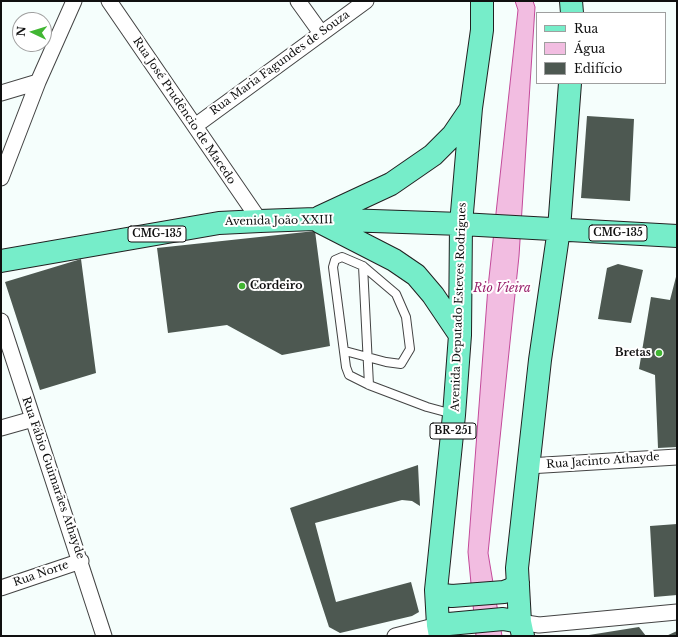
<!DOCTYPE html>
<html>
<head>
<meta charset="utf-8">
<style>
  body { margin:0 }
  #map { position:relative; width:678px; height:637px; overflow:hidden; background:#f5fefc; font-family:"Libre Baskerville",serif }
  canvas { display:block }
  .frame { position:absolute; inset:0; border:2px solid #101010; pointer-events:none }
  .legend { position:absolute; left:536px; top:12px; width:130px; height:72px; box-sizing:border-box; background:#fff; border:1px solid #9f9f9f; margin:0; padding:5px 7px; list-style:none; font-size:12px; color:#101010 }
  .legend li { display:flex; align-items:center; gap:8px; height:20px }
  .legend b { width:20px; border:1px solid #9f9f9f }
  .north { position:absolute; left:12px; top:12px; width:40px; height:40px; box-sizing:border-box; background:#fff; border:1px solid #9f9f9f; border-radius:50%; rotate:274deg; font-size:11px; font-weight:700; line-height:16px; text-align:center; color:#101010 }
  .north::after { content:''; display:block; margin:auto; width:14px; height:18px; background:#41b633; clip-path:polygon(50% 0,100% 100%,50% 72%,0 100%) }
</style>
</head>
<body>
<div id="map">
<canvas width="678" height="637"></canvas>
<div class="frame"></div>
<ul class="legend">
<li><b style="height:5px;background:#76edc9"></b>Rua</li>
<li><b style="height:11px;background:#f2bde1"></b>Água</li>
<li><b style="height:11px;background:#4d5851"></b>Edifício</li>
</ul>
<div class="north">N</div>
</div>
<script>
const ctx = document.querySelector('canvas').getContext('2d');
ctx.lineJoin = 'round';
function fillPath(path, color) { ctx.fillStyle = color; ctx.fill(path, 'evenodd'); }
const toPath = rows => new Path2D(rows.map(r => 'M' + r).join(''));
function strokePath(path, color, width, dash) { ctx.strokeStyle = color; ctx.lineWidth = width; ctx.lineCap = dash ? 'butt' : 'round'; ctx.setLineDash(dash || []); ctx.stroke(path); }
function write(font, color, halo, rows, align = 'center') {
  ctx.font = font + ' "Libre Baskerville",serif'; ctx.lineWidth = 4; ctx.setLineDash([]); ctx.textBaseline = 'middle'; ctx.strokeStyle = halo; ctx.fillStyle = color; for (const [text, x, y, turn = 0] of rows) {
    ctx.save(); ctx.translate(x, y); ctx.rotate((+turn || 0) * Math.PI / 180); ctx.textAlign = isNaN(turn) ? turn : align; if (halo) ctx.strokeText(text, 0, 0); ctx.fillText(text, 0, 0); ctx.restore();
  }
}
const water = toPath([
  [515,1,533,1,535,7,519,256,488,553,502,636,476,636,468,552,488,287,518,10,515,1]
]);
fillPath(water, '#f2bde1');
strokePath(water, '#c34a9a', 1);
fillPath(toPath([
  [587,116,634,119,630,201,581,198],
  [315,231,330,346,282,355,227,325,168,333,157,248],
  [81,259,96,373,40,390,5,282],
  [618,264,643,270,631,323,598,319,607,268],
  [677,273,677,447,658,448,655,375,639,369,651,297,670,300],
  [418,465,420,506,412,501,402,500,315,523,336,602,411,582,419,612,412,616,340,633,329,627,290,508],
  [677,524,677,595,654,597,650,526],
  [639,627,646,636,590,636,589,635],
  [677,631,677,636,666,636]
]), '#4d5851');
const lane = toPath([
  [363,266,369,385],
  [345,351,386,362,401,364,410,349,406,317,396,294,363,266,342,257,335,260,333,267,346,367,349,375,369,385,427,407,453,414]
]);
const street = toPath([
  [109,1,260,221],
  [298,1,321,33],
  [1,93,38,82],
  [195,126,366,1],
  [1,178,38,82,74,1],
  [1,321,104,636],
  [1,428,33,419],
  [528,466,677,457],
  [1,588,81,561],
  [520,622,539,625,677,612],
  [395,636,438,625]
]);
const primary = toPath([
  [571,1,572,13],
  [320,217,391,184,433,155,453,135,470,110],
  [320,222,394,260,416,275,433,295,460,335],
  [1,261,219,223,260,221,315,219,461,224,677,236],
  [436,590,443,595,452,596,504,592,512,589,518,583],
  [438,625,503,619,520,622],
  [440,636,438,625,436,590,454,415,460,335,461,224,471,108,482,30,482,1],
  [523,636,520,622,517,568,540,360,559,229,570,83]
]);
strokePath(lane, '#434343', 10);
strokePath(street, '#434343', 17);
strokePath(primary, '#212121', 24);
strokePath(lane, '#fff', 8);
strokePath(street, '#fff', 15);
strokePath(primary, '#76edc9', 22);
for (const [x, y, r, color] of [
  [242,286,4,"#41b633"],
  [659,353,4,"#41b633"]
]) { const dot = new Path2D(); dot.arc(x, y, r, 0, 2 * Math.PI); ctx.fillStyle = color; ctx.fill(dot); strokePath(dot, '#fff', 1.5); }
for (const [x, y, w] of [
  [618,233,58],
  [157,234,58],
  [453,431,46]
]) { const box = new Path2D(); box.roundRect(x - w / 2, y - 8, w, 16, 3); ctx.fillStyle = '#fff'; ctx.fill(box); strokePath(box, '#101010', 1); }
write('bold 10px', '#101010', null, [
  ["CMG-135",618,233],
  ["CMG-135",157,234],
  ["BR-251",453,431]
]);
write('11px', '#101010', '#fff', [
  ["Rua Maria Fagundes de Souza",280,63,-36],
  ["Rua José Prudêncio de Macedo",184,111,56],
  ["Avenida João XXIII",279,221,-1],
  ["Avenida Deputado Esteves Rodrigues",459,307,-88],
  ["Rua Jacinto Athayde",603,461,-4],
  ["Rua Fábio Guimarães Athayde",53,478,71],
  ["Rua Norte",41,574,-19]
]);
write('bold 11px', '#101010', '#fff', [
  ["Cordeiro",250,286],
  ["Bretas",651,353,"right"]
], 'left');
write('italic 12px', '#99236c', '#fff', [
  ["Rio Vieira",502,289]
]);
</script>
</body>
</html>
